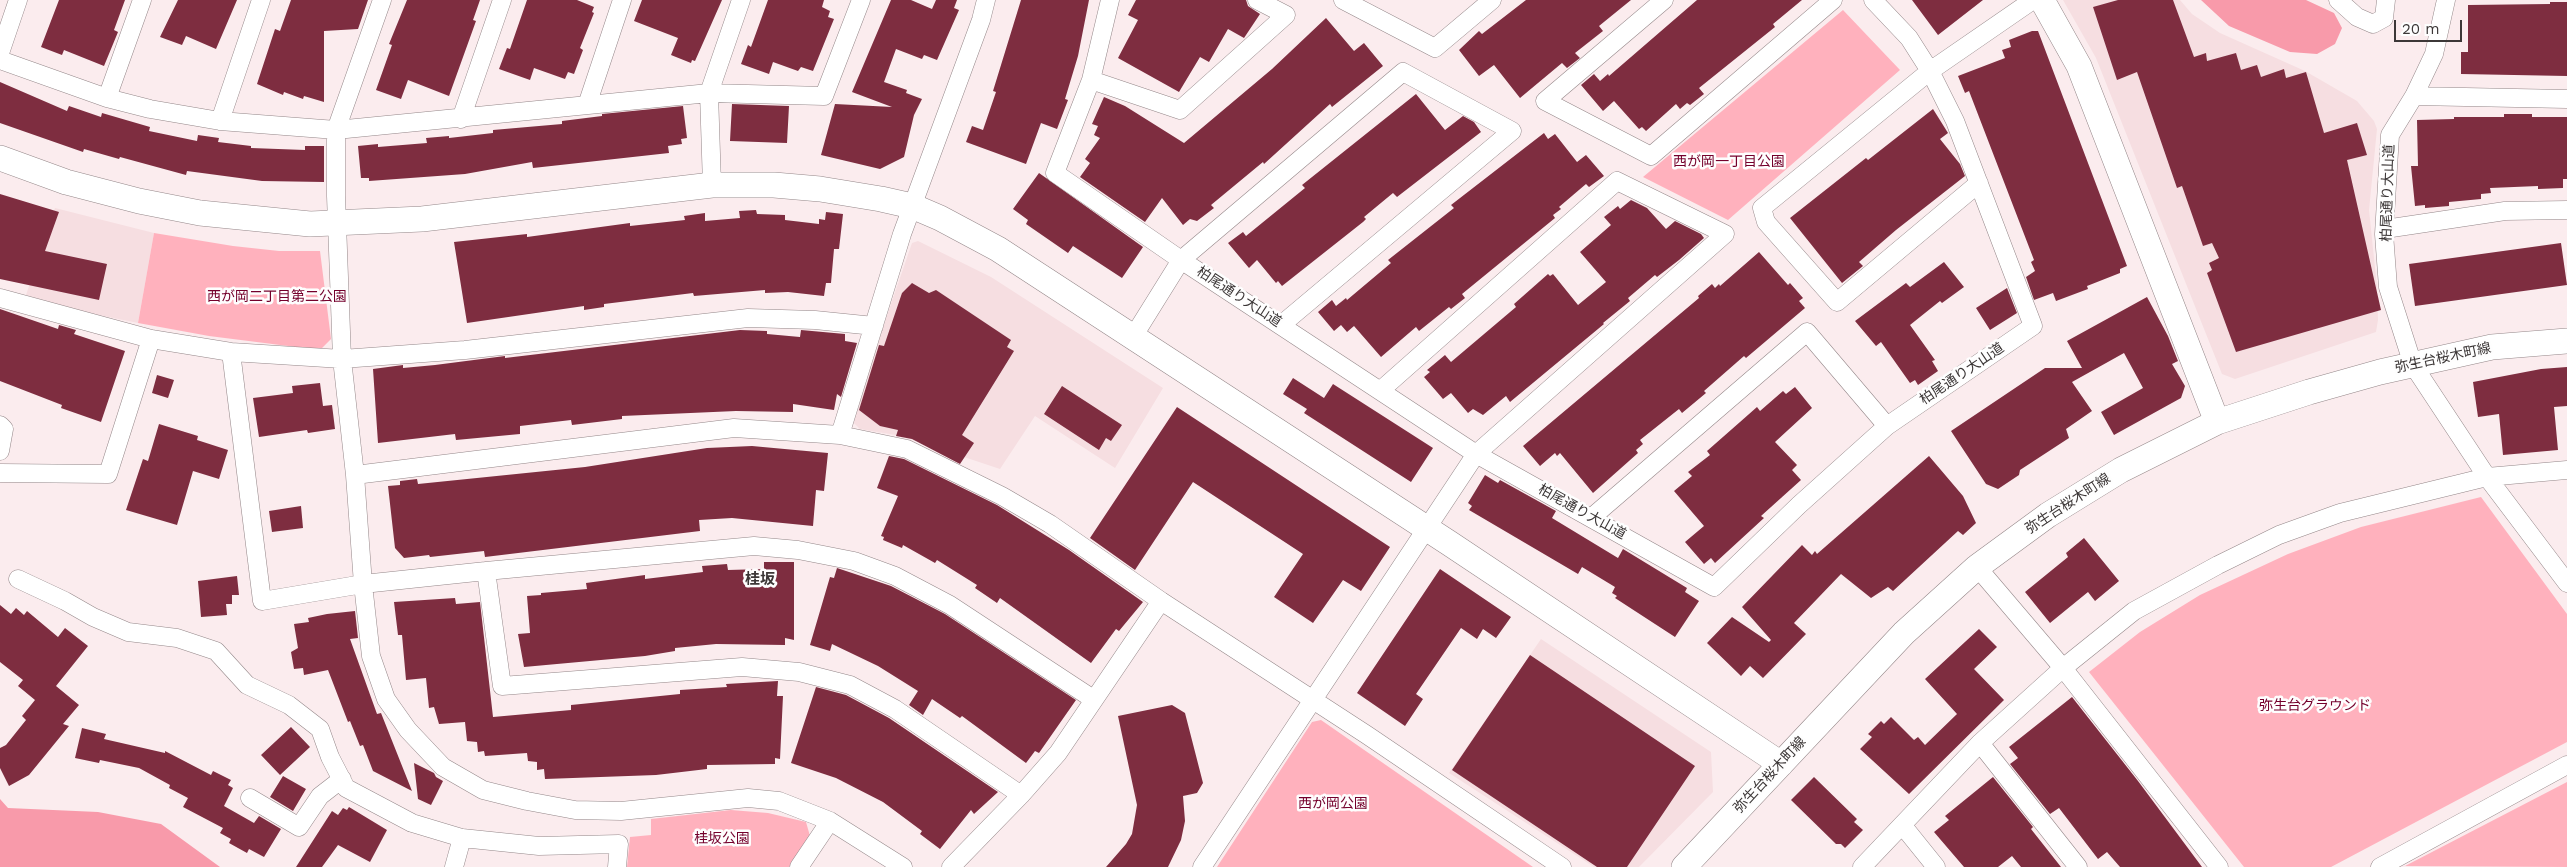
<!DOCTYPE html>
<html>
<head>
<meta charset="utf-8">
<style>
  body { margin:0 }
  #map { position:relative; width:2567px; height:867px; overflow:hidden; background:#fbecee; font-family:"Work Sans",sans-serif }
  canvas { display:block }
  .scale { position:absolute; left:2394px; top:20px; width:68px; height:22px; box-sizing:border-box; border:2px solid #3c3737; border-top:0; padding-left:6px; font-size:15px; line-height:18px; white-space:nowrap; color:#3c3737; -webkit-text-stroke:4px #fefefe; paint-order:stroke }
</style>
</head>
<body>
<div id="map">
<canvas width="2567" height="867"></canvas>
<div class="scale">20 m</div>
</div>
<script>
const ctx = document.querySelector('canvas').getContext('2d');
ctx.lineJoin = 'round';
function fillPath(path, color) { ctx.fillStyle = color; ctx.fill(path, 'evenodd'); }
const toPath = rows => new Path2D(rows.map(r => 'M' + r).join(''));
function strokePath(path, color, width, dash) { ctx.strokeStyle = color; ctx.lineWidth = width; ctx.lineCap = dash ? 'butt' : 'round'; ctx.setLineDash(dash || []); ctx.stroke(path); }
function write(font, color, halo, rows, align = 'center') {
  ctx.font = font + ' "Work Sans","Noto Sans JP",sans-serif'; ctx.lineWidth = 5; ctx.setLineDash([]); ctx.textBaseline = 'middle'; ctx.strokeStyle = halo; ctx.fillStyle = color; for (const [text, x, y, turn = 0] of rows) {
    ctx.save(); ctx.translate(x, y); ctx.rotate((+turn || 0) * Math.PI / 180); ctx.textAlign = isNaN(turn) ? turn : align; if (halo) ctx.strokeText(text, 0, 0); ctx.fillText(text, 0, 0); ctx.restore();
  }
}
fillPath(toPath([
  [2063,0,2180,0,2192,14,2220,33,2305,71,2357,101,2374,121,2377,129,2369,210,2377,287,2378,320,2376,332,2235,379,2222,374,2096,58],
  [55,208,154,233,138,323,79,311,26,295],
  [918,241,991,277,1163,388,1115,468,1035,416,1000,469,901,436,860,429,851,420,912,243],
  [1541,639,1711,752,1713,792,1639,867,1594,867,1449,773]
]), '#f6dee1');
fillPath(toPath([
  [1843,10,1900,70,1728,220,1643,177],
  [154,233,233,246,279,251,320,251,331,339,320,350,209,336,138,323],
  [2481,497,2567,614,2567,742,2331,867,2244,867,2089,672,2140,632,2200,595,2288,554,2361,527],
  [1321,720,1533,867,1217,867,1312,722],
  [2567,782,2567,867,2405,866],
  [731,810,768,813,806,822,810,836,789,867,627,867,630,837,651,835,651,819]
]), '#ffb1bd');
fillPath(toPath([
  [2201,0,2306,0,2334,13,2342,28,2335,44,2317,54,2290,52,2229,26],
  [0,799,8,808,98,812,161,824,220,867,0,867]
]), '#f89aaa');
fillPath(toPath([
  [59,0,125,0,114,30,118,32,104,66,64,50,62,55,41,47],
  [178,0,237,0,216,49,186,36,182,45,160,37],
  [291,0,368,0,358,29,324,31,324,102,304,96,303,99,284,92,283,95,257,84,275,29,280,31],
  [407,0,480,0,473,20,476,21,449,96,408,80,401,99,376,90,392,45,389,44],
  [527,0,577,0,594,7,592,12,594,13,580,48,583,50,574,74,568,72,565,79,534,68,530,80,499,69,507,48,510,49],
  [642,0,722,0,695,61,692,60,691,63,671,55,678,38,634,21],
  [768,0,824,0,822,7,830,11,828,17,834,19,813,71,801,67,798,71,773,62,769,74,741,64,748,45,751,47],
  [891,0,911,0,932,9,936,0,957,0,954,8,959,10,937,60,924,55,922,59,896,49,884,82,907,90,906,93,922,99,914,115,904,157,880,169,821,155,835,104,892,107,852,92],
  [1021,0,1089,0,1078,56,1065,99,1068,100,1057,129,1041,123,1026,164,966,142,972,126,983,130,996,92,993,91],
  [1136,0,1246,0,1248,6,1260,14,1244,38,1228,29,1209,62,1200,57,1179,92,1118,58,1138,20,1128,15],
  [1526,0,1631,0,1599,26,1603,31,1575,53,1580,58,1567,68,1562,63,1520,98,1494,65,1479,76,1459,50,1479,31,1482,34],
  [1697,0,1802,0,1773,24,1775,27,1699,88,1704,94,1690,105,1687,103,1680,109,1676,104,1646,131,1642,127,1639,129,1614,101,1603,111,1581,85,1594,74,1600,81,1608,74,1609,76],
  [1912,0,1983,0,1938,35],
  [2118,0,2173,0,2194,57,2206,53,2207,61,2236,53,2241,70,2257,65,2261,77,2284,69,2286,78,2306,72,2324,133,2357,123,2367,155,2347,160,2381,310,2236,352,2207,273,2212,270,2209,263,2219,258,2212,243,2203,246,2182,186,2177,188,2137,72,2117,80,2093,7],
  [2550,2,2567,2,2567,76,2461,74,2461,52,2468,52,2468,5,2550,4],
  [1326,18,1354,51,1364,43,1383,66,1332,107,1330,104,1264,164,1263,162,1211,205,1214,208,1197,221,1190,219,1183,225,1162,198,1145,222,1080,177,1090,163,1085,159,1100,138,1094,135,1098,126,1092,124,1104,97,1125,106,1184,143,1272,69],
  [2032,31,2038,31,2127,266,2120,269,2120,273,2087,286,2088,289,2056,301,2053,293,2034,300,2026,277,2035,271,2031,262,2034,260,1969,91,1965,93,1958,76,2005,58,2002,50,2011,47,2009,40],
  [0,82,67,111,69,106,101,117,102,113,150,127,149,131,197,141,198,135,219,138,218,142,251,146,251,148,305,150,305,146,324,146,324,182,262,181,187,171,186,175,120,157,119,159,84,149,83,152,0,123],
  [1416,94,1445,130,1463,116,1474,122,1481,132,1397,197,1393,193,1364,217,1366,219,1363,222,1282,286,1278,281,1276,283,1257,260,1249,268,1228,243,1243,232,1246,236,1305,188,1302,185],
  [732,104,789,106,787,143,730,141],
  [683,106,687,138,681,139,682,144,668,146,669,153,533,168,532,162,465,174,369,181,369,178,361,178,358,146,378,144,378,147,427,143,426,138,449,136,449,138,493,133,493,130,562,124,562,121,602,116,602,114],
  [1933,109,1948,133,1940,139,1960,164,1965,176,1896,230,1859,262,1863,266,1842,283,1790,218,1866,158,1868,160],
  [2504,114,2532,114,2532,117,2567,117,2567,179,2563,179,2563,188,2538,189,2538,186,2490,188,2491,193,2481,194,2481,199,2449,202,2449,206,2425,208,2425,205,2415,206,2411,166,2418,166,2417,120,2454,119,2454,117,2504,117],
  [1544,133,1548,139,1555,134,1577,162,1586,155,1604,176,1589,187,1586,184,1559,207,1561,209,1553,215,1555,218,1462,294,1465,298,1451,309,1449,307,1419,331,1416,327,1381,357,1354,326,1347,332,1341,325,1334,331,1318,312,1332,300,1336,306,1346,298,1347,300,1391,263,1388,260,1454,208,1451,205],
  [1039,173,1143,247,1122,278,1073,246,1068,253,1026,224,1028,220,1013,209],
  [0,194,59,212,45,251,107,264,99,300,0,279],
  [1631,200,1647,208,1666,229,1675,221,1701,234,1704,238,1679,260,1657,277,1655,275,1628,298,1630,301,1603,323,1604,324,1510,402,1506,396,1483,415,1473,409,1468,413,1451,393,1443,399,1424,377,1430,372,1427,370,1445,355,1451,362,1516,307,1514,304,1548,274,1550,276,1553,274,1578,305,1606,282,1580,252,1611,225,1604,217,1618,206,1620,209],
  [756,210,757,214,785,215,785,220,819,224,819,219,825,220,826,212,843,214,839,249,834,249,831,283,826,283,824,296,788,292,765,293,765,290,694,296,693,293,604,304,604,307,584,310,584,306,467,323,454,242,527,234,527,237,630,223,630,226,685,220,684,216,705,213,705,221,740,218,739,211],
  [2561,243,2567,285,2415,306,2409,264],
  [1759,252,1788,285,1790,283,1803,298,1799,301,1805,308,1746,358,1744,356,1704,391,1706,393,1682,413,1679,409,1640,440,1643,444,1636,450,1638,453,1593,493,1560,453,1557,456,1555,453,1540,466,1523,446,1699,298,1698,296,1712,284,1715,288,1719,284,1720,286],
  [1944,262,1964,287,1942,303,1940,301,1910,325,1935,360,1932,361,1938,371,1918,385,1915,380,1910,383,1881,342,1876,346,1855,321,1906,283,1910,287],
  [912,283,929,293,936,290,1011,340,1007,347,1014,351,962,435,974,443,960,464,912,439,896,436,898,430,880,426,859,410,879,345,884,346,902,293],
  [2007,288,2017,313,1990,330,1976,308],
  [2147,297,2168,336,2178,361,2172,364,2185,386,2181,398,2114,435,2101,412,2143,388,2124,353,2072,382,2092,411,2066,429,2069,438,2020,470,2019,475,1998,489,1986,484,1951,431,2045,368,2082,368,2067,341],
  [0,309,58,329,59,325,76,330,74,334,125,351,101,422,61,408,62,405,0,381],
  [740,330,767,331,767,334,800,337,801,330,845,334,845,341,857,343,841,397,837,394,834,410,793,404,793,412,736,411,622,416,622,419,572,425,571,420,520,426,520,434,456,440,455,434,378,443,373,369,403,365,403,368,435,365,505,356,505,358],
  [2567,367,2567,406,2554,407,2558,450,2503,455,2499,414,2478,417,2473,382,2541,369],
  [157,375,174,380,168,398,152,393],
  [1293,378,1324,398,1333,384,1433,448,1411,482,1304,413,1307,409,1283,394],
  [320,383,323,406,332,405,335,429,308,433,307,430,259,437,253,398,293,393,292,386],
  [1062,386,1122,425,1111,441,1106,438,1099,450,1044,414],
  [1795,387,1812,408,1775,442,1797,465,1792,470,1801,480,1761,516,1764,518,1715,563,1711,558,1704,564,1685,542,1704,526,1674,491,1692,476,1688,472,1710,455,1707,451,1740,422,1757,407,1760,411,1783,391,1786,394],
  [1177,407,1390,547,1361,591,1343,580,1313,623,1274,597,1303,554,1193,482,1135,570,1090,538],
  [159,424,198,436,197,440,228,450,219,479,193,471,177,525,126,510,143,459,148,461],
  [752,446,828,453,824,491,816,490,813,526,732,518,699,520,700,531,485,557,484,551,430,557,429,555,404,558,395,548,388,486,400,485,400,481,417,479,418,484,585,467,707,448],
  [889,456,904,459,997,505,1069,550,1143,602,1119,631,1116,629,1091,663,1000,598,997,603,975,588,977,585,937,560,935,563,903,545,902,548,883,540,884,537,881,536,898,496,877,488],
  [1929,456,1963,496,1976,523,1963,535,1958,531,1893,591,1888,587,1871,598,1841,574,1794,623,1806,634,1763,678,1750,666,1741,676,1707,643,1732,617,1769,642,1771,640,1742,607,1802,545,1812,555,1815,551,1817,554],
  [1485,475,1498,483,1500,480,1556,511,1552,518,1618,558,1623,549,1687,588,1685,592,1699,601,1675,637,1615,598,1617,596,1612,593,1615,587,1582,567,1578,574,1469,510,1472,506,1468,503],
  [301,506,303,528,272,532,269,511],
  [2084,538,2119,581,2095,601,2088,592,2050,623,2025,592,2068,557,2066,553],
  [764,562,794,562,794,640,785,638,785,645,716,644,675,648,675,651,645,656,524,667,518,634,530,633,527,596,541,595,541,593,587,589,586,583,645,575,645,579,703,572,702,566,727,564,728,570,764,569],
  [837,568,891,586,945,614,1076,700,1039,753,1035,751,1026,763,962,716,960,718,932,699,923,715,909,705,918,691,878,666,832,644,830,651,810,645,830,577,834,578],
  [1440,569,1511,617,1496,638,1483,629,1477,639,1461,628,1416,694,1423,699,1405,726,1357,693],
  [237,576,239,595,232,595,232,604,226,604,227,615,201,617,198,581],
  [455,598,456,604,480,602,493,717,571,710,571,705,680,694,680,690,727,687,726,684,778,681,777,696,783,696,780,759,775,758,775,764,707,765,707,769,656,775,545,779,544,769,537,770,537,762,528,761,527,753,485,756,484,751,478,752,477,742,467,741,465,722,439,724,434,707,429,708,426,678,406,680,402,635,398,635,394,602],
  [0,605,11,614,16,608,24,615,27,611,58,637,65,628,88,646,56,686,79,705,63,724,69,726,29,775,9,786,0,768,0,748,6,745,26,720,22,716,35,700,18,686,23,680,0,662],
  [355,611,358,638,350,639,377,714,381,713,412,791,373,771,363,745,360,746,350,721,348,722,328,670,304,675,303,668,294,669,291,652,298,648,294,624,309,622,308,618,327,614],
  [1979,629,1997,647,1974,669,2004,700,1909,794,1860,749,1872,737,1868,734,1881,721,1884,724,1891,717,1914,740,1918,737,1925,745,1957,714,1925,679],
  [1530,655,1695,766,1627,867,1597,867,1452,770],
  [816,687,846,695,889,718,998,792,974,814,971,810,940,849,920,834,922,831,883,802,836,778,791,763],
  [2072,697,2138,781,2202,867,2120,867,2107,852,2098,859,2059,808,2050,814,2010,764,2018,758,2009,747],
  [1172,705,1185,713,1203,783,1197,793,1183,796,1185,821,1181,840,1168,867,1106,867,1126,844,1132,834,1137,805,1118,716],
  [291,727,310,747,280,775,261,755],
  [82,728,106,734,104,739,165,753,165,751,211,775,213,771,231,780,228,785,233,788,224,806,254,823,259,816,281,829,264,857,249,849,247,853,229,843,231,839,220,833,223,828,183,807,188,798,169,788,170,785,139,768,100,760,99,763,75,758],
  [414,763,434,773,436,777,443,781,431,805,418,799],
  [283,776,306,789,293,811,270,797],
  [1814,777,1857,819,1854,822,1863,830,1845,848,1841,844,1836,844,1791,800],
  [1993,777,2033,827,2031,829,2061,867,2021,867,2012,856,1998,867,1964,867,1934,832,1949,820,1945,816],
  [349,807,387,830,370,862,338,845,322,867,296,867,332,811,338,815,343,808,347,810]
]), '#7e2d40');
const street = toPath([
  [382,0,336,130,336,196,342,359,355,475,363,584,371,656,386,699,408,730,443,767,483,790,527,801,575,810,621,811,748,798,779,801,830,821,903,867],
  [1110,0,1091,80,1055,173,1181,260,1476,454,1714,587,1799,505,1887,426,2033,326,1955,121,1930,71,1909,38,1873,0],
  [1343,0,1435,48,1492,0],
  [1664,0,1545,101,1651,156,1833,0],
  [2338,0,2357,17,2373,24,2384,18,2386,0],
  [2446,0,2434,54,2414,96,2390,135,2384,234,2388,287,2413,365,2487,477,2567,583],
  [0,53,18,0],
  [0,60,107,98,150,109,220,121,336,130,709,93,824,96,861,0],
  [1091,80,1180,110,1286,15,1257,0],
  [2414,96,2567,99],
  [107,98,142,0],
  [587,105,622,0],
  [461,119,502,0],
  [220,121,261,0],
  [1979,183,1837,302,1766,222,1762,208,1930,71,2033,0],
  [712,185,709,93,741,0],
  [2385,229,2505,211,2567,210],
  [0,298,151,339,231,352,342,359,465,350,748,318,815,320,874,326],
  [1133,337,1181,260,1403,72,1512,131,1281,325],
  [231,352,262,601,363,584,486,571,754,546,798,550,854,561,895,576,950,605,1093,699],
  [0,425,4,429,0,451],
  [840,435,902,234,981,20,986,0],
  [0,473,108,474,151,339],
  [355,475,734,428,840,435,907,449,1002,496,1050,524,1161,601,1367,735,1562,867],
  [1591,518,1807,332,1887,426],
  [1977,567,2063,668,2219,867],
  [486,571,502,686,742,667,799,672,850,685,895,709,1021,795],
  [18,579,65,601,93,617,128,632,177,638,216,651,247,685,289,705,320,729,330,757,346,788,412,823,462,838,539,846,619,844,617,867],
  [1980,743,2078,867],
  [250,798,299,827,320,796,342,779],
  [1903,826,1936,867],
  [454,867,462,838],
  [799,867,830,821],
  [951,867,1021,795,1058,753,1161,601],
  [1202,867,1476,454,1725,234,1617,181,1381,390],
  [1862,867,1980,743,2063,668,2134,611,2218,565,2279,535,2340,513,2487,477,2567,470],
  [2380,867,2567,765]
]);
const secondary = toPath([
  [2042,0,2079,66,2217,422],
  [0,158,66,182,139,201,200,213,310,224,422,219,712,185,774,185,820,189,881,199,912,206,940,218,998,249,1449,543,1781,764],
  [1684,867,1904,633,1977,567,2048,515,2121,470,2217,422,2309,392,2380,372,2492,347,2567,341]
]);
strokePath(street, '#948789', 19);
strokePath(secondary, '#948789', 26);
strokePath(street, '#fff', 18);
strokePath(secondary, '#fff', 25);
write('14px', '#74002c', '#fefefe', [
  ["西が岡一丁目公園",1729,162],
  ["西が岡二丁目第二公園",277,297],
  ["弥生台グラウンド",2315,706],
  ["西が岡公園",1333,804],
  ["桂坂公園",722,839]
]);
write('14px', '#3c3737', '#fefefe', [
  ["柏尾通り大山道",2388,193,-88],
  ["柏尾通り大山道",1239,297,33],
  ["弥生台桜木町線",2443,358,-12],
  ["柏尾通り大山道",1962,374,-34],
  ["弥生台桜木町線",2068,504,-33],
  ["柏尾通り大山道",1582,512,29],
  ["弥生台桜木町線",1770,775,-47]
]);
write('bold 15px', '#3c3737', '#fefefe', [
  ["桂坂",760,580]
]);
</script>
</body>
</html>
